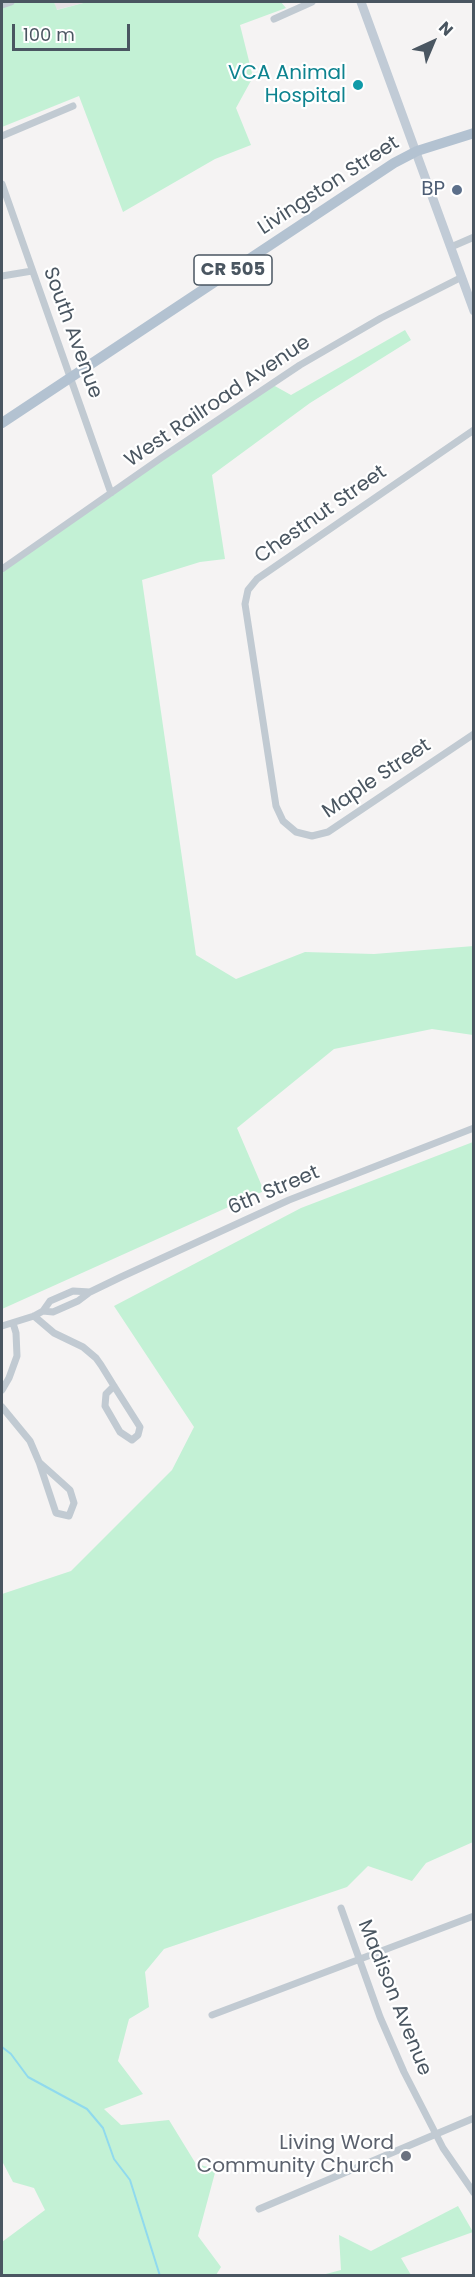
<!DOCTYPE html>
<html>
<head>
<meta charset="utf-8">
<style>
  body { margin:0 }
  #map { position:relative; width:475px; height:2277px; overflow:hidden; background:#f5f3f3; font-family:Poppins,sans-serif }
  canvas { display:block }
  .frame { position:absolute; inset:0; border:3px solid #4a5661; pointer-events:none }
  .north { position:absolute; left:403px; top:12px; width:60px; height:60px; -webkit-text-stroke:4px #fff; paint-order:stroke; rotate:44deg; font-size:16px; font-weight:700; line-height:24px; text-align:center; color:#4a5661 }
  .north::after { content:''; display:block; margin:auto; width:21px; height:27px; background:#4a5661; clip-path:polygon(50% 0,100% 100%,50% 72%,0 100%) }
  .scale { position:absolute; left:12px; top:24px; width:118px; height:27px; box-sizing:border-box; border:3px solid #4a5661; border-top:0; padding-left:8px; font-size:18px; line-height:21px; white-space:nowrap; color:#4a5661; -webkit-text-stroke:4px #fff; paint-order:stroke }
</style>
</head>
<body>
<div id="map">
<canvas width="475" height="2277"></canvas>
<div class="frame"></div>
<div class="north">N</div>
<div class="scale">100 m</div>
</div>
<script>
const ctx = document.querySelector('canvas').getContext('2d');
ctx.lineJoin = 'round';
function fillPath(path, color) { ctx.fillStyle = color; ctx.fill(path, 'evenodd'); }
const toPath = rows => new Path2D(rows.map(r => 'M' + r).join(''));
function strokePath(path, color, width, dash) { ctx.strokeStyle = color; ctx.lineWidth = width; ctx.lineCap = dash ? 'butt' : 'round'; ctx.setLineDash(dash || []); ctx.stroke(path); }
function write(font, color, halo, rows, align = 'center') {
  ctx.font = font + ' Poppins,sans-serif'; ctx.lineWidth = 4.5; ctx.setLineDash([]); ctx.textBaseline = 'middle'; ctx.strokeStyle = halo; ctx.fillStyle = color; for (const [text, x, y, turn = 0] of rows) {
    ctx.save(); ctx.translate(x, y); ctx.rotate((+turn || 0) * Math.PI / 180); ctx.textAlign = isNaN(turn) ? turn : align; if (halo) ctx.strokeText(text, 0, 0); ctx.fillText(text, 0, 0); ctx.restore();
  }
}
fillPath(toPath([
  [54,2,87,2,56,10]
]), '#e6e4e5');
fillPath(toPath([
  [2,2,54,2,57,10,87,2,281,2,286,8,240,25,253,77,236,108,251,145,215,159,123,212,79,96,2,127],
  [405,330,411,340,310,403,212,475,225,559,200,562,142,580,196,955,236,979,305,952,374,954,474,946,473,1035,432,1029,334,1049,237,1128,264,1191,2,1309,2,568,273,385,291,395],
  [473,1142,473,1842,426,1863,412,1881,368,1866,347,1887,164,1949,145,1972,149,2007,129,2019,118,2061,143,2094,104,2109,121,2125,169,2120,196,2164,216,2169,198,2236,221,2267,216,2275,2,2275,2,2242,45,2210,34,2188,13,2182,2,2161,2,1594,71,1571,172,1470,194,1427,114,1306,301,1208],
  [458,2206,473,2232,401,2258,411,2275,322,2275,341,2270,339,2235,371,2251]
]), '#c3f1d5');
strokePath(toPath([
  [2,2047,11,2054,28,2077,87,2109,103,2128,114,2159,130,2180,160,2276]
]), '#90daee', 2);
strokePath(toPath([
  [2,5,11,2],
  [274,19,312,2],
  [2,136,73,106],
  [2,184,111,493],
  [451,247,474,237],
  [2,276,32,271],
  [474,430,257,579,248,590,245,604,276,806,283,821,296,832,312,836,328,832,474,734],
  [2,569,161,458,300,365,381,318,462,277],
  [43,1311,53,1312,78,1301,90,1292,121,1277,289,1200,474,1128],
  [34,1316,54,1333,83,1347,96,1358,101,1365,114,1386,140,1427,138,1435,132,1440,120,1432,105,1406,106,1394,114,1386],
  [2,1326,34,1316,43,1311,50,1301,73,1291,90,1292],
  [2,1390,9,1378,17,1356,16,1333,13,1323],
  [2,1407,30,1441,39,1462],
  [39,1462,70,1490,74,1503,69,1516,56,1513,39,1462],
  [341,1908,380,2017,404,2072,443,2148,474,2193],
  [212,2015,474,1916],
  [259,2209,474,2118]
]), '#c1cad2', 7);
strokePath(toPath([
  [361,2,474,311]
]), '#c1cbd6', 9);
strokePath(toPath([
  [2,423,394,163,417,151,474,133]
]), '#b3c2d1', 10);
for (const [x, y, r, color] of [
  [358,85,6,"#0f9aa8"],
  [457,190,6,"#5c6f8a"],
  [406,2156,6,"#6b7280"]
]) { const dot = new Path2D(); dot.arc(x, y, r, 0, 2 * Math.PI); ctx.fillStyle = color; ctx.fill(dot); strokePath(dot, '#fff', 2); }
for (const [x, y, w] of [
  [233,270,78]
]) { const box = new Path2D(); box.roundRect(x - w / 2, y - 15, w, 30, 4.5); ctx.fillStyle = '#fff'; ctx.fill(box); strokePath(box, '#4a5661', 1.5); }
write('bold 18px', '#4a5661', null, [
  ["CR 505",233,270]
]);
write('20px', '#0d838f', '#fff', [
  ["VCA Animal",346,74],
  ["Hospital",346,97]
], 'right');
write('20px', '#4a5661', '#fff', [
  ["Livingston Street",329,186,-33],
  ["South Avenue",72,333,70],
  ["West Railroad Avenue",218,402,-34],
  ["Chestnut Street",321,515,-35],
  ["Maple Street",377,779,-34],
  ["6th Street",274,1191,-23],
  ["Madison Avenue",394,1998,68]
]);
write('20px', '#4e5e75', '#fff', [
  ["BP",445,190]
], 'right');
write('20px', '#5b616d', '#fff', [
  ["Living Word",394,2144],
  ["Community Church",394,2167]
], 'right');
</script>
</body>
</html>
